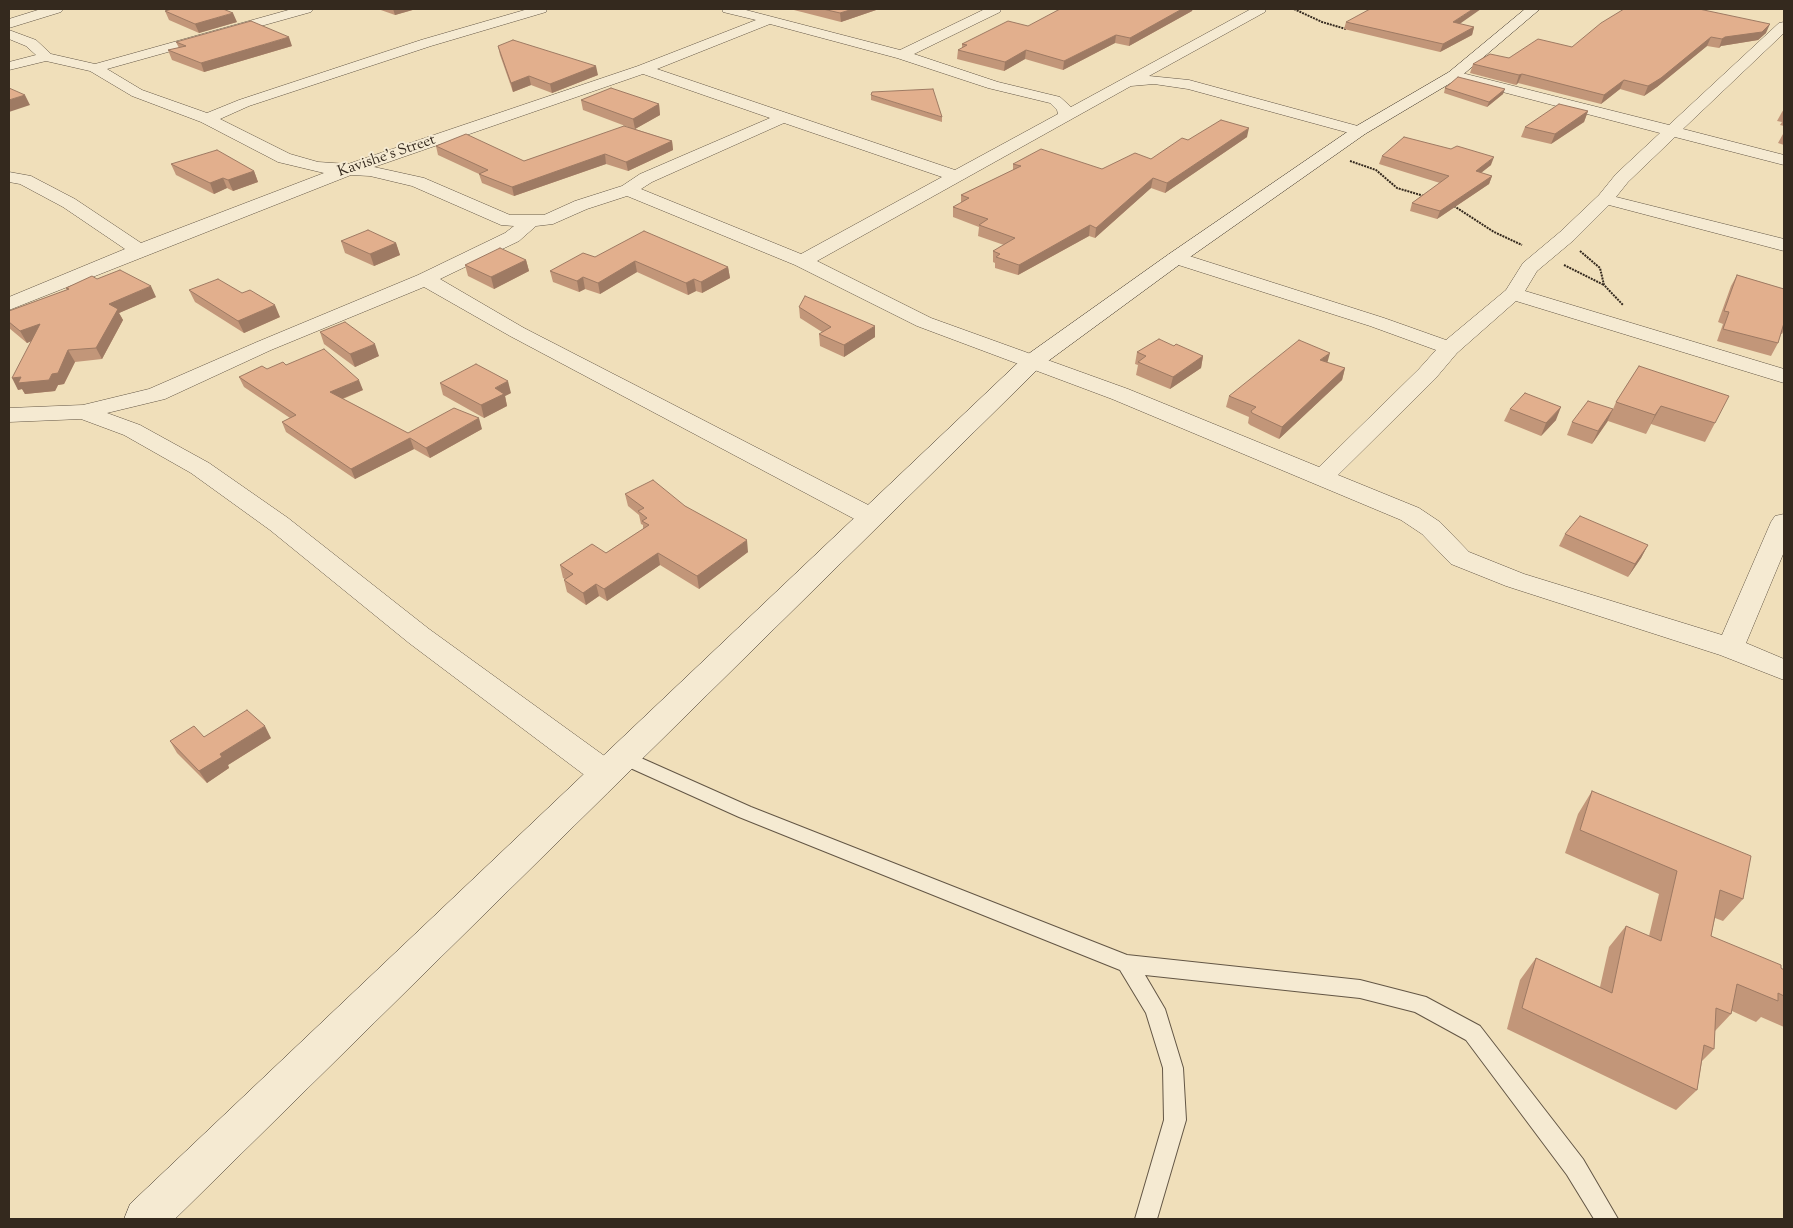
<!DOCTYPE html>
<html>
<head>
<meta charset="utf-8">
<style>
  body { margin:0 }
  #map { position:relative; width:1793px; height:1228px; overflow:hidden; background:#f0dfba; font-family:"Sorts Mill Goudy",serif }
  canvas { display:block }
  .frame { position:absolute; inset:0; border:10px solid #34291e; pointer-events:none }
</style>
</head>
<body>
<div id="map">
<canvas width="1793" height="1228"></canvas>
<div class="frame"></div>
</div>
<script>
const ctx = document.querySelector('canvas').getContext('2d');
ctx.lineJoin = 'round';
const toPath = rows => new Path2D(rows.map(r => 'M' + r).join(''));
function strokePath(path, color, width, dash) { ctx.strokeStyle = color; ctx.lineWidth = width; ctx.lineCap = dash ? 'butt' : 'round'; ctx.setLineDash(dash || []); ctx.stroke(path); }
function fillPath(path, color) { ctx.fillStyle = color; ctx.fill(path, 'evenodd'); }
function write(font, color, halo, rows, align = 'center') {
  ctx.font = font + ' "Sorts Mill Goudy",serif'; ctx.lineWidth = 4; ctx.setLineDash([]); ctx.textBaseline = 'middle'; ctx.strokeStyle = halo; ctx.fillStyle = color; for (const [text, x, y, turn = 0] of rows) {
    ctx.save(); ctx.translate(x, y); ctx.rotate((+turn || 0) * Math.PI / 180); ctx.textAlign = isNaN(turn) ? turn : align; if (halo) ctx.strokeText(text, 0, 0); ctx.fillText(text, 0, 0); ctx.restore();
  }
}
const lane = toPath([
  [623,750,751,807,1127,955,1360,980,1426,997,1480,1026,1583,1159,1618,1219,1594,1219,1567,1175,1466,1040,1415,1012,1360,998,1145,975,1165,1009,1183,1068,1186,1120,1157,1219,1135,1219,1164,1120,1163,1068,1146,1013,1120,970,739,817,617,762,615,757,617,752,623,750]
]);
const street = toPath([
  [41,9,63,9,61,12,9,28,9,19,41,9],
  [292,9,313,9,311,12,107,69,142,90,207,113,239,100,421,40,528,9,547,9,546,12,431,46,249,106,220,119,290,154,318,162,348,164,638,66,756,20,723,12,722,9,742,9,900,50,985,9,1001,9,1000,12,914,54,998,82,1060,97,1071,107,1251,9,1266,9,1265,12,1149,76,1189,80,1365,128,1367,131,1365,134,1353,134,1188,89,1154,84,1131,86,817,261,931,318,1128,389,1319,467,1419,369,1436,350,1370,326,1169,262,1166,258,1169,254,1183,254,1384,318,1446,340,1506,290,1523,263,1560,232,1599,195,1616,174,1660,133,1449,78,1447,75,1449,72,1454,71,1669,125,1779,23,1784,22,1784,33,1683,129,1784,155,1784,165,1675,137,1628,182,1616,197,1784,239,1784,251,1609,205,1574,240,1537,271,1525,291,1784,369,1784,383,1516,301,1457,353,1435,379,1338,475,1419,508,1440,522,1469,552,1524,574,1722,635,1771,522,1775,516,1784,514,1784,552,1746,643,1784,659,1784,680,1720,655,1506,586,1451,564,1422,534,1401,520,1112,399,917,326,795,265,627,196,587,209,553,224,536,226,519,241,440,279,524,328,880,511,884,517,880,523,871,525,862,523,510,336,424,287,271,350,165,399,107,413,140,425,209,463,288,518,429,629,617,765,622,774,617,783,606,786,595,783,409,643,270,530,191,473,124,435,81,419,9,422,9,408,83,405,149,389,257,342,418,275,505,233,514,226,501,225,412,186,370,176,351,175,9,310,9,297,125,249,63,207,20,184,9,182,9,172,31,176,75,199,141,243,324,173,278,162,201,122,132,96,90,71,46,61,9,70,9,62,36,55,26,46,9,39,9,30,36,40,51,54,95,64,292,9],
  [770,24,897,58,988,88,1050,103,1057,110,1058,114,955,170,657,69,770,24],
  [643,74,770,118,640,174,622,186,575,201,544,215,510,215,424,178,374,167,643,74],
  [784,123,942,177,801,254,641,189,652,182,784,123]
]);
const secondary = toPath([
  [1525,9,1540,9,1459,78,1365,134,1183,262,1040,367,175,1219,124,1219,130,1204,1024,357,1169,254,1353,128,1449,72,1525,9]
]);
strokePath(lane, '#635645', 2);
strokePath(street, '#635645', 1);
strokePath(secondary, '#34291e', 1);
strokePath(toPath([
  [1294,9,1322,22,1346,29],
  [1350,161,1376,170,1397,188,1424,196],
  [1454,206,1494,232,1522,245],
  [1580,251,1600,268,1604,285,1623,305],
  [1564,265,1604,285]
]), '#34291e', 2, [2, 1]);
fillPath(lane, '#f5ead2');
fillPath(street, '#f5ead2');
fillPath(secondary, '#f5ead2');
fillPath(toPath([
  [378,9,416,9,395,15],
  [790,9,879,9,841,22],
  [165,11,237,22,199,33,169,20],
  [1192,11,1129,46,1115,43,1063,70,1025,59,1004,71,957,59,958,50,962,48,962,44,1028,26],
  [1346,22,1459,24,1474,27,1472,35,1440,52,1344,29],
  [1766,33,1758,40,1721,46,1719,48,1707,46,1657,87,1644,96,1620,89,1601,104,1518,83,1516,85,1470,73,1473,64,1572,47],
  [176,42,292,46,204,72,172,60,168,50,179,48],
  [498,46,598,75,552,93,531,85,513,92,500,55],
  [1445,88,1503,94,1487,107,1444,93],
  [871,95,942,117,942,122,871,100],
  [581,100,659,104,660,115,635,129,672,141,673,150,628,171,606,164,514,196,482,183,479,174,438,155,436,146,524,161,628,127,583,110],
  [1784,109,1784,126,1780,125,1782,122,1777,121,1782,112],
  [1588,111,1584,122,1551,144,1521,137,1525,127],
  [1784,132,1784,145,1778,143,1783,134],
  [1247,137,1165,193,1151,188,1095,238,1089,236,1018,275,995,268,995,263,993,262,993,251,1004,245,978,236,979,227,953,217,953,207,961,203,961,195,1013,170,1013,164,1102,169,1151,159,1188,140],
  [1382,156,1491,165,1481,173,1492,176,1489,184,1437,219,1410,211,1412,203,1440,183,1379,164],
  [171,164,254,171,258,182,233,191,227,188,214,194,176,175],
  [341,241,396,243,400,255,374,266,345,253],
  [595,257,728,267,730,278,702,293,696,291,688,295,637,272,600,294,585,289,579,292,553,282,550,271],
  [526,260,529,271,494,289,468,276,465,265],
  [1737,275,1784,289,1784,330,1782,334,1781,334,1778,343,1771,356,1717,341,1723,324,1718,322,1731,286],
  [97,279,156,297,119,313,123,320,102,359,75,362,64,384,58,385,55,391,25,394,22,389,18,390,31,341,27,343,9,328,9,311,67,290,66,288],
  [189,290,280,317,244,333,195,302],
  [799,307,875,337,844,357,820,346,819,334,822,332,800,318],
  [320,332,379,356,355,367,324,344],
  [1174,346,1203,356,1201,368,1170,389,1136,375,1138,365,1135,364,1137,352],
  [1327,363,1345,368,1342,380,1279,439,1250,425,1248,423,1249,417,1226,407,1229,396],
  [286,365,363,390,343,399,408,433,482,429,430,458,414,449,355,479,286,432,282,422,290,418,244,387,239,377],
  [1639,366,1715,423,1705,442,1651,424,1646,434,1608,421,1592,444,1567,435,1572,422,1613,409,1616,402],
  [440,383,511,393,505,396,507,406,484,418,443,395],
  [1510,409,1556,420,1541,436,1504,421],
  [625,494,685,506,748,552,699,589,660,565,607,601,599,596,586,605,567,592,564,580,565,579,563,578,560,565,606,553,643,529,643,525,641,524,639,515,628,506],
  [1565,534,1648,545,1641,558,1628,577,1559,546],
  [204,737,271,738,228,765,229,768,207,783,177,753,170,741],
  [1592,791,1743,899,1723,921,1715,918,1711,936,1784,970,1784,1027,1761,1017,1756,1022,1732,1011,1731,1014,1715,1031,1714,1049,1702,1061,1697,1090,1676,1110,1507,1029,1520,980,1536,958,1600,987,1609,947,1626,926,1649,936,1659,894,1565,853,1578,814]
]), '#c29679');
fillPath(toPath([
  [393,9,416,9,395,15],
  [853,9,879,9,841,22,840,13],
  [1182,9,1193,9,1192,11,1129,46,1130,38],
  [1473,9,1481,9,1451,30,1453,22],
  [233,13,237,22,199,33,195,24],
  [1770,24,1766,33,1758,40,1721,46,1719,48,1722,39,1725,37],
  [1474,27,1472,35,1440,52,1443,44],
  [1116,35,1115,43,1063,70,1064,61],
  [289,37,292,46,204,72,201,63],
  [1711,37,1707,46,1657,87,1644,96,1648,86],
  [1026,50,1025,59,1004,71,1005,62],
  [596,66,598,75,552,93,550,84],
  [1522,74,1518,83,1516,85,1519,75],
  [529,76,531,85,513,92,511,83],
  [1624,80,1620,89,1601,104,1604,95],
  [1505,89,1503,94,1487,107,1489,102],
  [25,95,30,105,9,112,9,100],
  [659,104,660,115,635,129,633,119],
  [1588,111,1584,122,1551,144,1555,134],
  [1249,128,1247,137,1165,193,1167,183],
  [672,141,673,150,628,171,626,162],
  [605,154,606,164,514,196,512,187],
  [1494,157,1491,165,1473,179,1476,171],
  [254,171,258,182,233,191,228,180],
  [1492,176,1489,184,1437,219,1440,211],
  [223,178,227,188,214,194,210,183],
  [1153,178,1151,188,1095,238,1096,228],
  [1090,225,1089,236,1018,275,1019,265],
  [396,243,400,255,374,266,370,254],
  [526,260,529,271,494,289,491,277],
  [635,261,637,272,600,294,598,283],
  [728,267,730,278,702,293,701,282],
  [583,277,585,289,579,292,577,281],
  [694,279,696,291,688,295,686,283],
  [151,286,156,297,119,313,123,320,102,359,96,348,109,304],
  [275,305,280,317,244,333,238,321],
  [40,324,46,335,27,343,20,331],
  [875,326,875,337,844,357,844,345],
  [375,344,379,356,355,367,350,354],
  [68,350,75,362,64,384,58,385,55,391,25,394,22,389,18,390,12,378],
  [1330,353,1327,364,1320,360],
  [1203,356,1201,368,1170,389,1173,377],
  [1345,368,1342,380,1279,439,1282,427],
  [359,380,363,390,334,402,330,392],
  [508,381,511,393,505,396,507,406,484,418,481,405,495,388],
  [1661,406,1651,424,1646,434,1655,415],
  [1561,407,1556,420,1541,436,1546,423],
  [1613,409,1607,422,1592,444,1598,431],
  [479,418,482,429,430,458,426,448],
  [410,438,414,449,355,479,351,469],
  [747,540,748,552,699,589,697,576],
  [1648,545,1641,558,1628,577,1635,564],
  [658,553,660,565,607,601,604,589],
  [596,584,599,596,586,605,583,593],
  [265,726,271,738,228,765,229,768,207,783,199,771,220,754]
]), '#9e7a63');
const building = toPath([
  [172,9,223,9,233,13,195,24,165,11,172,9],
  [823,9,853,9,840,13,823,9],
  [1060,9,1182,9,1130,38,1116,35,1064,61,1026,50,1005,62,958,50,967,45,962,44,1008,21,1028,26,1060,9],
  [1370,9,1473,9,1453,22,1474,27,1443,44,1346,22,1370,9],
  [1624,9,1699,9,1770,24,1762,32,1725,37,1722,39,1711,37,1661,78,1648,86,1624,80,1604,95,1522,74,1519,75,1473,64,1490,54,1509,58,1538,39,1572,47,1601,23,1624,9],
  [251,21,289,37,201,63,168,50,186,46,176,42,251,21],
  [513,40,596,66,550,84,529,76,511,83,498,46,513,40],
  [1458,77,1505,89,1489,102,1445,88,1458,77],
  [9,88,25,95,9,100,9,88],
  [611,88,659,104,633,119,581,100,611,88],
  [933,89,942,117,871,95,872,92,933,89],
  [1559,104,1588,111,1555,134,1525,127,1559,104],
  [1221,120,1249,128,1167,183,1153,178,1096,228,1090,225,1019,265,996,257,1000,254,993,251,1015,238,979,225,988,219,953,207,969,198,961,195,1021,166,1013,164,1041,149,1102,169,1135,153,1151,159,1182,138,1188,140,1221,120],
  [624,126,672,141,626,162,605,154,512,187,479,174,488,170,436,146,466,134,524,161,624,126],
  [1404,137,1451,149,1457,146,1494,157,1476,171,1492,176,1440,211,1412,203,1449,176,1382,156,1404,137],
  [217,150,254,171,228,180,223,178,210,183,171,164,217,150],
  [368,230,396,243,370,254,341,241,368,230],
  [644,231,728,267,701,282,694,279,686,283,635,261,598,283,583,277,577,281,550,271,583,253,595,257,644,231],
  [500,248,526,260,491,277,465,265,500,248],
  [120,270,151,286,109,304,118,309,96,348,68,350,58,373,52,374,49,380,18,383,21,377,12,378,40,324,20,331,9,322,9,311,69,289,66,288,92,276,97,279,120,270],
  [1737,275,1784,289,1784,323,1778,343,1723,329,1729,312,1724,311,1737,275],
  [218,279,242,293,250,290,275,305,238,321,189,290,218,279],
  [805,296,875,326,844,345,819,334,831,327,799,307,805,296],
  [345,322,375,344,350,354,320,332,345,322],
  [1159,339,1174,346,1176,344,1203,356,1173,377,1138,362,1146,356,1137,352,1159,339],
  [1299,340,1330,353,1320,360,1345,368,1282,427,1252,413,1251,411,1256,407,1229,396,1299,340],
  [324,349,359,380,330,392,408,433,454,408,479,418,426,448,410,438,351,469,282,422,296,415,239,377,262,366,267,369,283,362,286,365,324,349],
  [476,364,508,381,495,388,504,394,481,405,440,383,476,364],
  [1639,366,1729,396,1715,423,1661,406,1655,415,1616,402,1639,366],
  [1525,393,1561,407,1546,423,1510,409,1525,393],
  [1588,401,1613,409,1598,431,1572,422,1588,401],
  [653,480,685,506,747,540,697,576,658,553,604,589,596,584,583,593,564,580,573,574,560,565,592,544,606,553,649,525,642,521,647,518,638,511,644,508,625,494,653,480],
  [1580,516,1648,545,1635,564,1565,534,1580,516],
  [247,710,265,726,220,754,222,757,199,771,170,741,194,726,204,737,247,710],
  [1592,791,1751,856,1743,899,1720,890,1711,936,1781,965,1781,968,1784,970,1784,996,1778,993,1778,1001,1737,984,1731,1014,1716,1008,1714,1049,1704,1045,1697,1090,1522,1008,1536,958,1612,993,1626,926,1661,941,1677,871,1580,830,1592,791]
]);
fillPath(building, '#e2af8d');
strokePath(building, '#9e7a63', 1);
write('15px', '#34291e', '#f5ead2', [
  ["Kavishe’s Street",387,157,-19]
]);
</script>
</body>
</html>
